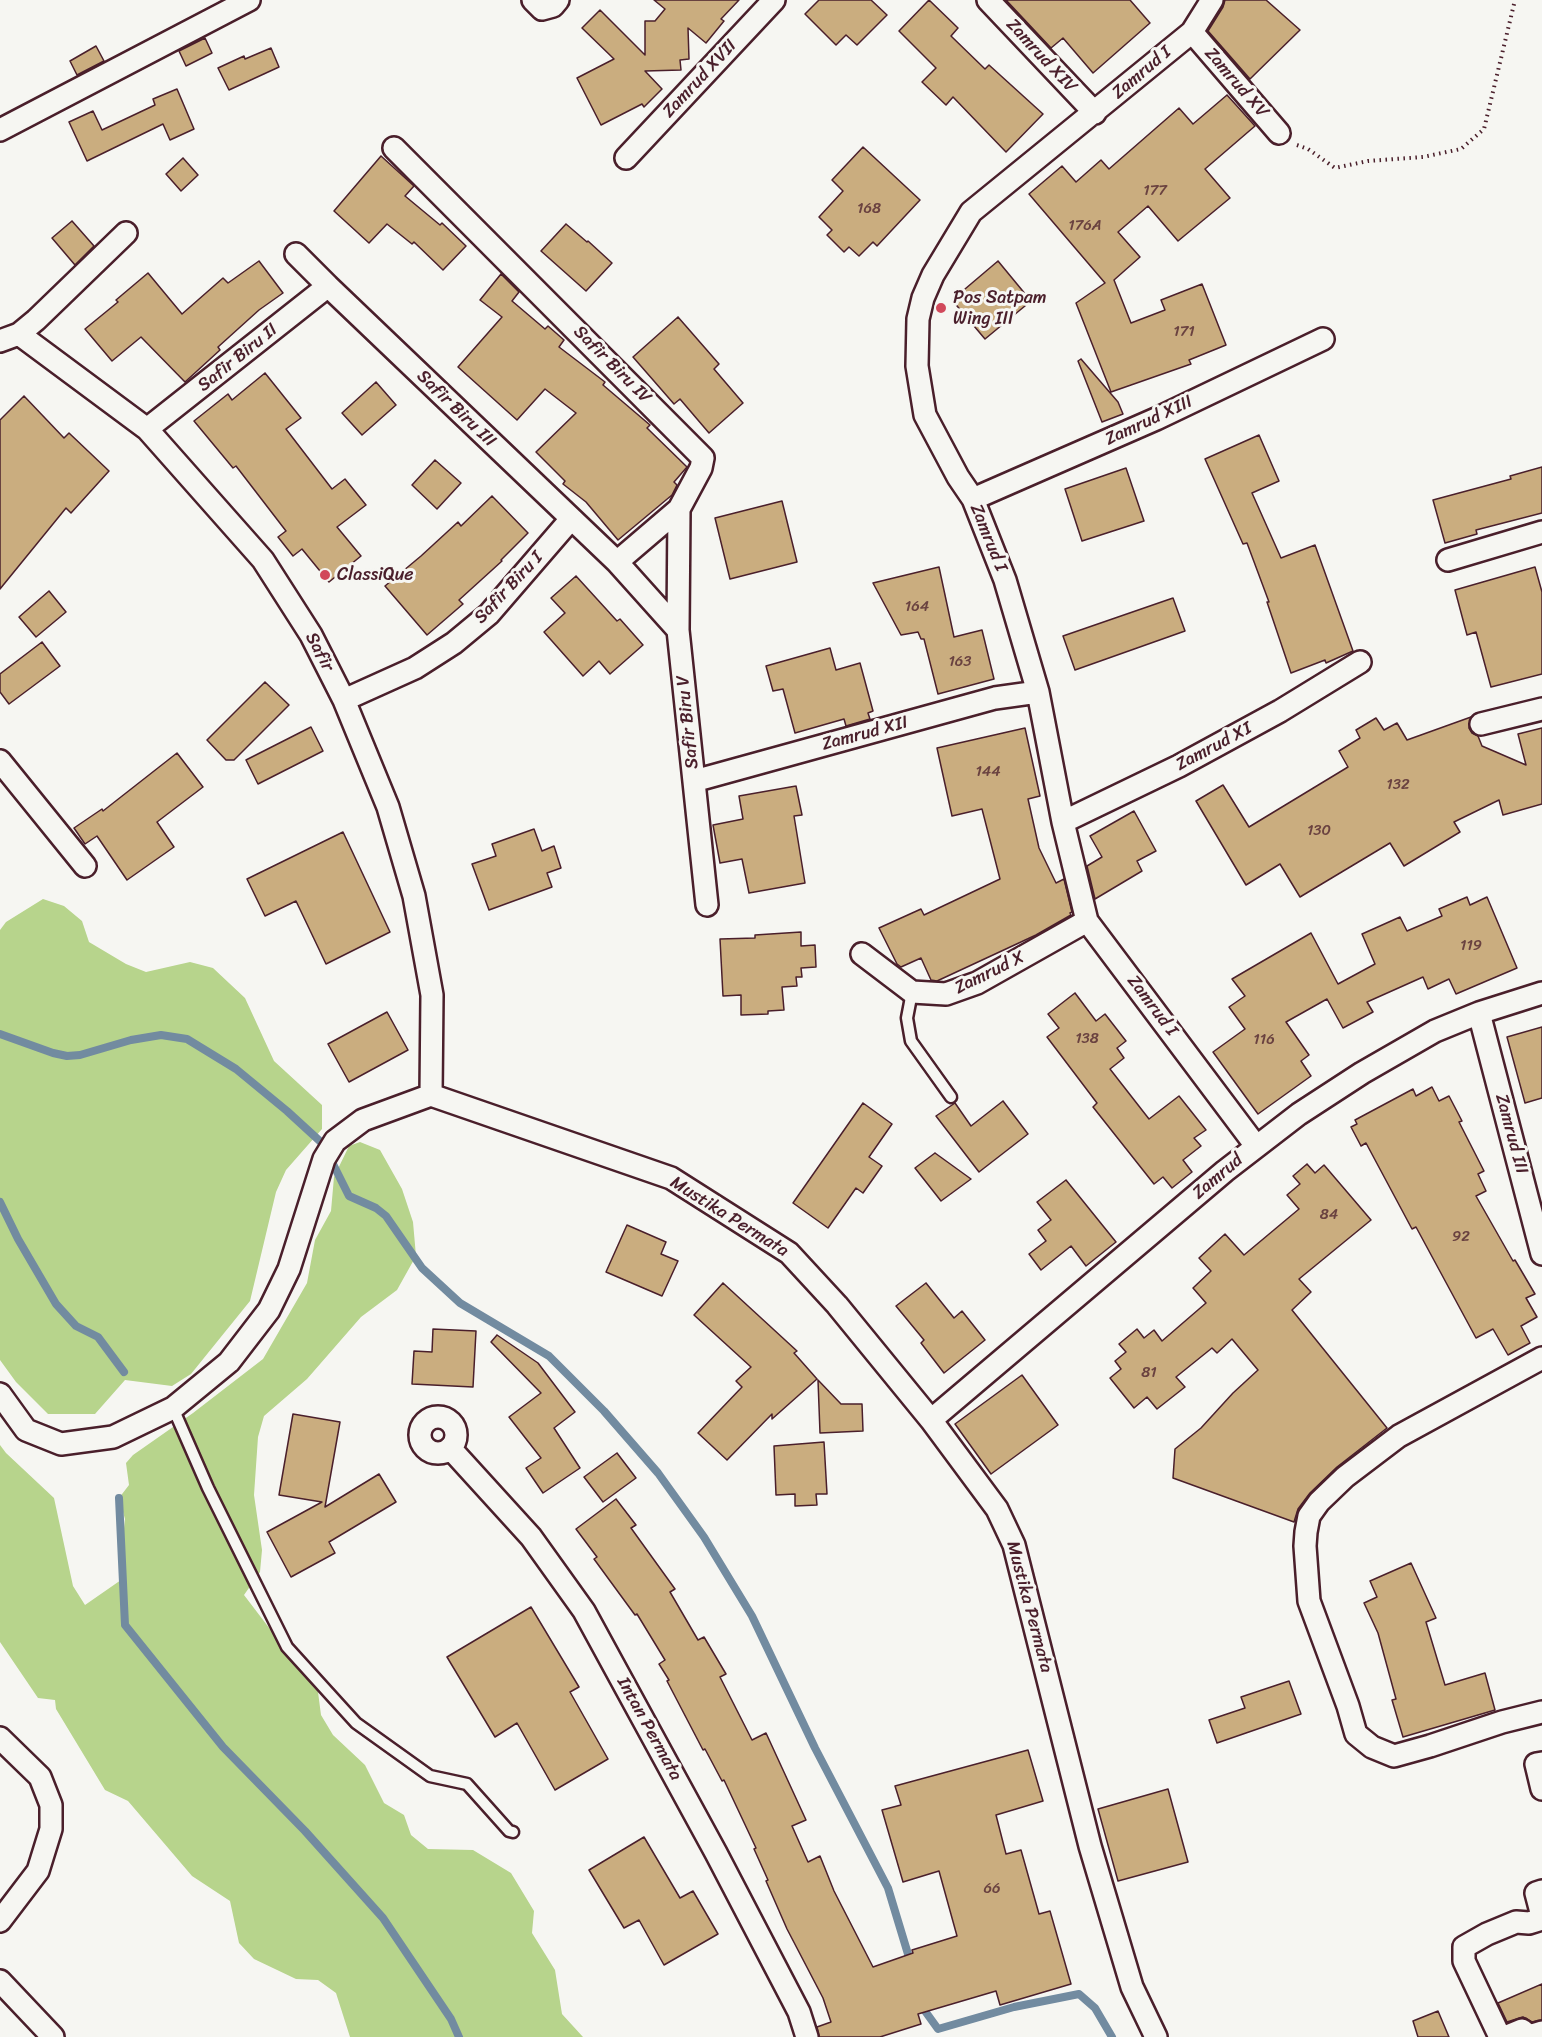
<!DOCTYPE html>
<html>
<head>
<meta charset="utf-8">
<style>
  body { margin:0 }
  canvas { display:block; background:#f6f6f2 }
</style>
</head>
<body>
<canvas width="1542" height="2037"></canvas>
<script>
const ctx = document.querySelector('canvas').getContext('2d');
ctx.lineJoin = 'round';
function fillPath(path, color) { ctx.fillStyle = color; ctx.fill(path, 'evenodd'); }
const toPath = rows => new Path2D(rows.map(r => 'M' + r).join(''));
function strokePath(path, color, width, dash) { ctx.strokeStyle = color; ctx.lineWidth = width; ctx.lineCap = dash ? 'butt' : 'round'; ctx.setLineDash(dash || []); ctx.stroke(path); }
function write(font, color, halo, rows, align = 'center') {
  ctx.font = font + ' Sriracha,sans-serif'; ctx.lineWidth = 6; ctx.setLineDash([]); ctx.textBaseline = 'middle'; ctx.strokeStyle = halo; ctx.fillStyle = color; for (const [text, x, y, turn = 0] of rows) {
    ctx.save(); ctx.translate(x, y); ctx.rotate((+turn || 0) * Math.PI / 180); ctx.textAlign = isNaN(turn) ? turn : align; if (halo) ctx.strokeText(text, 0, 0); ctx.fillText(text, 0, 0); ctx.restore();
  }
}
fillPath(toPath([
  [43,899,64,906,82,921,89,942,126,964,146,972,190,962,213,968,245,998,274,1061,322,1105,322,1129,286,1170,276,1192,250,1301,191,1374,172,1386,125,1380,95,1414,48,1414,16,1382,0,1360,0,930,6,922],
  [360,1142,380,1150,402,1189,413,1222,416,1256,397,1290,361,1317,307,1379,264,1416,258,1437,254,1495,262,1550,260,1572,244,1595,318,1692,321,1715,333,1735,365,1765,384,1803,404,1815,411,1835,428,1849,473,1850,511,1873,534,1911,532,1933,555,1970,562,2014,583,2037,350,2037,336,1993,318,1980,296,1979,254,1959,239,1943,230,1901,192,1876,128,1801,105,1790,56,1709,55,1700,38,1698,0,1642,0,1445,6,1453,54,1498,73,1586,85,1605,121,1580,119,1574,125,1519,119,1498,129,1485,126,1463,133,1455,193,1413,263,1359,307,1283,315,1240,331,1211,334,1177,349,1146]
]), '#b7d48c');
strokePath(toPath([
  [0,1034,53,1053,67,1056,80,1055,131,1040,161,1035,187,1039,236,1069,287,1111,323,1144,349,1196,376,1208,386,1216,422,1268,460,1303,549,1356,604,1411,658,1473,704,1537,752,1616,815,1748,888,1888,911,1964],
  [0,1202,18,1239,56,1304,76,1326,98,1337,124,1372],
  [119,1498,125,1625,223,1747,305,1831,383,1918,451,2019,459,2037],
  [923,2004,925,2011,938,2029,1014,2007,1079,1994,1095,2008,1112,2037]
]), '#728ba0', 8);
const building = toPath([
  [654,0,739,0,721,19,724,21,706,43,688,28,689,59,680,60,681,70,645,71,662,89,644,107,642,104,601,125,577,78,614,59,582,28,600,10,645,55,645,21,655,21,665,9,654,0],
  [819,0,871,0,887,15,857,45,846,35,836,45,805,14,819,0],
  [929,0,958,28,951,36,985,69,989,65,1043,114,1006,152,953,97,946,105,922,82,936,68,899,31,929,0],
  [1006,0,1130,0,1150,23,1093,73,1063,38,1051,48,1006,0],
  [1225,0,1266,0,1300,30,1250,79,1208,31,1223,7,1225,0],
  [205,38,212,53,186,66,179,51,205,38],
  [96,46,104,61,77,75,70,61,96,46],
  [271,48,279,67,229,90,218,68,244,56,245,59,271,48],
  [177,89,194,129,170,140,163,124,87,161,69,122,93,111,102,130,155,105,153,99,177,89],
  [1227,95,1255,126,1205,169,1230,198,1178,241,1148,206,1118,232,1140,257,1114,280,1131,323,1165,310,1161,300,1202,284,1226,345,1189,360,1191,364,1111,392,1076,303,1105,283,1029,194,1062,166,1076,182,1101,160,1109,169,1179,108,1193,124,1227,95],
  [863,147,920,200,877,246,873,242,859,256,849,247,844,252,827,235,832,230,819,217,843,191,832,180,863,147],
  [381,156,414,186,405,196,440,225,442,223,466,246,443,270,414,242,412,244,387,224,369,243,334,211,381,156],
  [183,158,198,175,181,191,166,174,183,158],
  [72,221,94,246,75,265,52,238,72,221],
  [566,224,587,242,588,241,612,263,586,291,541,251,566,224],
  [259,261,283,293,259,310,218,347,220,350,185,382,141,337,112,361,85,329,118,302,116,300,148,273,182,314,223,278,228,283,259,261],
  [998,261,1031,301,985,339,952,300,998,261],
  [501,274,519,292,512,301,545,329,548,326,564,340,559,347,605,382,603,385,650,425,647,428,687,467,674,482,677,485,672,495,618,540,586,502,563,484,565,481,536,452,576,413,545,389,517,420,458,367,502,317,480,300,501,274],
  [678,317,719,364,714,369,743,403,709,433,680,399,674,404,633,357,678,317],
  [1081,359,1118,402,1123,414,1102,422,1078,361,1081,359],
  [265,373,301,418,286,429,332,489,345,479,366,505,337,527,361,556,329,582,302,549,293,556,278,537,286,531,236,466,233,468,194,421,228,394,232,400,265,373],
  [376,382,396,405,362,435,342,413,376,382],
  [24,396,64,438,69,433,109,471,71,513,66,508,0,589,0,420,24,396],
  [1259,435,1279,481,1252,493,1281,558,1315,545,1353,651,1326,663,1325,660,1291,673,1267,602,1269,602,1247,543,1243,544,1205,459,1259,435],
  [435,460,461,483,437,509,412,485,435,460],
  [1542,467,1542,513,1476,530,1477,534,1445,543,1433,500,1511,479,1510,476,1542,467],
  [1126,468,1144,521,1082,541,1065,489,1126,468],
  [492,496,528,533,501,560,502,561,459,600,463,604,427,635,385,586,421,556,458,522,461,526,492,496],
  [782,501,797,562,730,579,715,518,782,501],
  [939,567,954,637,982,630,994,679,938,694,924,639,921,639,918,632,901,635,873,583,939,567],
  [1535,567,1542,592,1542,674,1491,687,1476,632,1467,635,1455,590,1535,567],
  [576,576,617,621,620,619,643,645,610,674,599,661,583,676,544,632,565,613,551,598,576,576],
  [49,591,66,612,36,637,19,617,49,591],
  [1173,598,1185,631,1075,670,1063,636,1173,598],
  [42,642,60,666,9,704,0,692,0,674,42,642],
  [830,648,836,670,860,663,873,711,868,713,870,719,846,726,844,719,795,733,783,689,773,691,766,666,830,648],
  [265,682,289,705,234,760,226,760,207,740,265,682],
  [1471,717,1469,728,1472,733,1478,736,1482,746,1526,765,1518,734,1542,728,1542,804,1503,815,1499,800,1454,822,1460,832,1404,866,1390,843,1300,897,1280,864,1246,885,1196,801,1223,785,1249,827,1348,767,1339,751,1360,738,1356,730,1376,718,1384,730,1397,723,1407,740,1471,717],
  [311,727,323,751,258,784,246,760,311,727],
  [1025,728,1040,796,1028,799,1039,848,1056,883,1064,879,1072,912,1070,913,1071,915,1036,935,937,981,931,980,921,958,901,967,897,964,879,928,921,909,924,915,1000,879,982,809,952,816,937,748,1025,728],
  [177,753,203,787,157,822,174,847,127,880,97,836,85,844,74,828,102,809,103,811,177,753],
  [796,786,802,815,794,816,805,883,749,893,742,859,720,863,713,825,743,819,739,796,796,786],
  [1134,811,1156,851,1137,861,1142,871,1095,899,1087,866,1102,857,1090,836,1134,811],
  [534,829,542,851,554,846,561,868,547,873,552,887,489,910,472,864,496,856,492,844,534,829],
  [343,832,390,932,326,964,296,901,265,916,247,879,343,832],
  [1467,897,1470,905,1487,897,1517,968,1456,994,1449,979,1428,989,1423,977,1367,1002,1373,1012,1343,1028,1327,999,1286,1022,1309,1055,1301,1061,1311,1076,1258,1114,1213,1052,1245,1029,1229,1007,1245,996,1232,979,1311,933,1338,984,1375,964,1362,934,1400,917,1407,931,1442,916,1439,909,1467,897],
  [801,932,801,946,815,945,816,967,801,968,802,977,796,977,797,986,782,987,784,1010,768,1011,768,1014,741,1015,741,995,723,996,720,939,755,938,755,935,801,932],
  [1075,993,1096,1021,1105,1014,1126,1041,1117,1048,1124,1058,1110,1069,1149,1119,1179,1096,1206,1130,1194,1138,1201,1146,1183,1160,1192,1172,1172,1188,1163,1177,1154,1184,1093,1107,1097,1103,1047,1037,1059,1028,1048,1014,1075,993],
  [387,1012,408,1050,349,1082,328,1044,387,1012],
  [1542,1027,1542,1098,1525,1103,1507,1037,1542,1027],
  [1432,1087,1439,1101,1449,1096,1462,1121,1459,1122,1484,1171,1478,1174,1486,1191,1476,1196,1513,1261,1515,1260,1535,1294,1526,1298,1537,1317,1521,1326,1530,1343,1508,1355,1493,1329,1476,1338,1416,1227,1412,1229,1366,1143,1361,1146,1351,1127,1357,1124,1355,1120,1413,1089,1416,1096,1432,1087],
  [1003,1101,1028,1134,979,1172,936,1116,955,1103,971,1126,1003,1101],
  [863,1103,892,1124,869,1157,882,1166,863,1193,856,1188,828,1228,793,1203,863,1103],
  [935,1153,971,1179,941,1201,915,1168,935,1153],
  [1307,1164,1315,1173,1324,1165,1371,1220,1299,1279,1311,1292,1292,1310,1387,1428,1337,1467,1310,1493,1298,1509,1294,1522,1173,1478,1175,1449,1201,1428,1233,1393,1258,1370,1232,1339,1217,1353,1212,1348,1176,1377,1185,1387,1157,1409,1147,1397,1134,1408,1110,1378,1121,1369,1115,1361,1126,1352,1119,1344,1137,1329,1144,1338,1154,1330,1162,1341,1206,1303,1193,1288,1211,1271,1199,1258,1225,1234,1244,1255,1299,1209,1287,1195,1300,1184,1293,1176,1307,1164],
  [1066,1180,1116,1242,1086,1266,1071,1246,1041,1270,1029,1254,1046,1241,1038,1230,1051,1220,1037,1202,1066,1180],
  [627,1225,666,1242,661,1254,678,1261,662,1296,606,1272,627,1225],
  [723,1283,797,1351,794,1353,817,1379,772,1419,772,1414,727,1460,698,1433,742,1387,736,1381,751,1367,694,1315,723,1283],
  [926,1283,954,1318,962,1311,985,1340,944,1373,921,1343,924,1340,896,1306,926,1283],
  [433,1329,476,1331,473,1387,412,1384,414,1351,432,1352,433,1329],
  [497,1335,538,1363,575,1412,554,1428,580,1468,543,1493,526,1468,541,1458,509,1417,541,1393,491,1342,497,1335],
  [1022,1375,1058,1425,991,1474,955,1424,1022,1375],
  [818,1380,841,1404,862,1404,863,1431,820,1433,818,1380],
  [293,1414,340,1422,325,1507,379,1474,396,1502,329,1542,335,1553,291,1577,267,1532,322,1502,279,1495,293,1414],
  [824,1442,827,1494,816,1494,817,1505,795,1506,795,1494,776,1495,774,1446,824,1442],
  [617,1453,636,1478,603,1502,584,1477,617,1453],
  [616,1499,636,1525,631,1528,675,1589,670,1592,698,1640,704,1637,726,1674,720,1677,752,1740,766,1733,806,1820,792,1826,808,1862,820,1856,834,1891,873,1967,913,1953,912,1950,957,1936,939,1871,903,1882,882,1810,901,1805,895,1786,1028,1750,1043,1801,996,1815,1006,1854,1021,1850,1039,1914,1050,1911,1071,1984,1000,2005,996,1991,918,2014,921,2024,880,2037,819,2037,817,2027,831,2022,823,1998,787,1929,766,1881,768,1880,754,1849,756,1848,724,1780,722,1781,705,1749,703,1750,667,1681,669,1680,659,1664,665,1660,637,1614,635,1615,594,1559,597,1557,576,1529,616,1499],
  [1411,1563,1436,1618,1426,1622,1445,1685,1485,1673,1495,1710,1403,1737,1392,1700,1396,1699,1378,1633,1364,1603,1377,1597,1370,1581,1411,1563],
  [531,1607,579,1687,570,1692,608,1759,555,1790,517,1723,495,1737,447,1657,531,1607],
  [1289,1681,1301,1714,1217,1743,1209,1720,1245,1708,1241,1697,1289,1681],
  [1168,1789,1188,1862,1118,1881,1098,1809,1168,1789],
  [644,1837,680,1898,693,1891,718,1934,664,1965,639,1920,624,1928,589,1870,644,1837],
  [1542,1984,1542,2020,1532,2022,1523,2017,1507,2022,1498,2003,1542,1984],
  [1438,2011,1449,2037,1418,2037,1413,2021,1438,2011]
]);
fillPath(building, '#caad7f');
strokePath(building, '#4a1f2b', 1.5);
const service = toPath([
  [912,992,907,1018,911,1041,951,1097],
  [173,1408,208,1488,287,1647,356,1723,430,1776,467,1784,509,1831,513,1832]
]);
const minor = toPath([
  [533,0,542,9,553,6,558,0],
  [988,0,1095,113],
  [1212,0,1192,32,971,212,933,275,923,298,918,319,917,366,925,415,958,477,973,499,1005,580,1038,692,1063,822,1087,921,1256,1146],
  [1192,32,1279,133],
  [0,130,249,0],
  [394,148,703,458,701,468,679,509,678,630],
  [626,158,774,0],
  [296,254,328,286,617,562,678,630,707,905],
  [19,334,147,429,263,560,311,635,344,700,388,807,414,896,432,995,431,1095],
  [0,341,19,334,36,320,126,233],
  [147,429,328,286],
  [973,499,1156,419,1323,339],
  [1448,560,1542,532],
  [617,562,679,509],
  [344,700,415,668,454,643,489,614,571,519],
  [1481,724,1542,709],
  [0,761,85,866],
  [694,781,995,698,1038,692],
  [1063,822,1179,766,1280,711,1360,662],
  [862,954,912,992,946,994,977,983,1087,921],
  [1479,1013,1542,1254],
  [1542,1358,1399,1436,1345,1477,1319,1502,1309,1516,1306,1532,1305,1546,1309,1601,1348,1706,1356,1734,1372,1747,1394,1756,1430,1746,1502,1722,1542,1712],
  [0,1394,26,1430,61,1444,113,1437,173,1408,229,1362,269,1310,289,1269,324,1159,335,1141,363,1120,431,1095,671,1178,789,1253,837,1305,931,1420,997,1509,1014,1545,1090,1846,1132,1987,1156,2037],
  '420 1435a18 18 0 1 1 36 0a18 18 0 1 1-36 0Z',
  [931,1420,1225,1171,1299,1114,1362,1073,1435,1031,1479,1013,1542,993],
  [450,1448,531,1537,584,1611,716,1853,799,2012,807,2037],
  [0,1738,40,1777,51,1805,51,1829,38,1871,0,1921],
  [1542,1763,1536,1764,1542,1789],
  [1542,1891,1536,1893,1542,1916],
  [0,1981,53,2037],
  [1500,2037,1464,1961,1464,1947,1487,1934,1516,1922,1529,1923,1542,1919],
  [1505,2037,1522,2030,1529,2036,1542,2032]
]);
strokePath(service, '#4a1f2b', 15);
strokePath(minor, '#4a1f2b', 26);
strokePath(toPath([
  [1297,145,1308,149,1335,168,1368,161,1423,157,1461,149,1484,129,1515,0]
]), '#4a1f2b', 4, [1.5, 4.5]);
strokePath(service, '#f6f6f2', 10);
strokePath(minor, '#f6f6f2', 21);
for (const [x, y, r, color] of [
  [941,308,6,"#d1495b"],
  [325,575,6,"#d1495b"]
]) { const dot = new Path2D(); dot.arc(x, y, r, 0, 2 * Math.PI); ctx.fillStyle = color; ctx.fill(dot); strokePath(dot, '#f6f6f2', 2); }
write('15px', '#6a4240', null, [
  ["177",1155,191],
  ["168",869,209],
  ["176A",1085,226],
  ["171",1184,332],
  ["164",917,607],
  ["163",960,662],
  ["144",988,772],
  ["132",1398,785],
  ["130",1319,831],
  ["119",1471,946],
  ["138",1087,1039],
  ["116",1264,1040],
  ["84",1329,1215],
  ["92",1461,1237],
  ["81",1149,1373],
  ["66",992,1889]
]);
write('18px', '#4a1f2b', '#f6f6f2', [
  ["Zamrud XIV",1041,56,47],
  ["Zamrud I",1142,73,-40],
  ["Zamrud XVII",700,79,-47],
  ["Zamrud XV",1236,83,49],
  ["Safir Biru II",238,358,-39],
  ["Safir Biru IV",612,365,45],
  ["Safir Biru III",456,409,44],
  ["Zamrud XIII",1149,421,-25],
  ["Zamrud I",988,538,68],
  ["Safir Biru I",509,588,-47],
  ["Safir",319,652,62],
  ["Safir Biru V",688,722,-96],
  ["Zamrud XII",865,734,-15],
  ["Zamrud XI",1214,747,-28],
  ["Zamrud X",990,973,-26],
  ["Zamrud I",1152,1006,53],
  ["Zamrud III",1511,1134,75],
  ["Zamrud",1218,1177,-40],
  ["Mustika Permata",729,1217,32],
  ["Mustika Permata",1029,1607,75],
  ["Intan Permata",649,1729,61]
]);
write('18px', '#4a1f2b', '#f6f6f2', [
  ["Pos Satpam",953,298],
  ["Wing III",953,319],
  ["ClassiQue",337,575]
], 'left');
</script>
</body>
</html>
